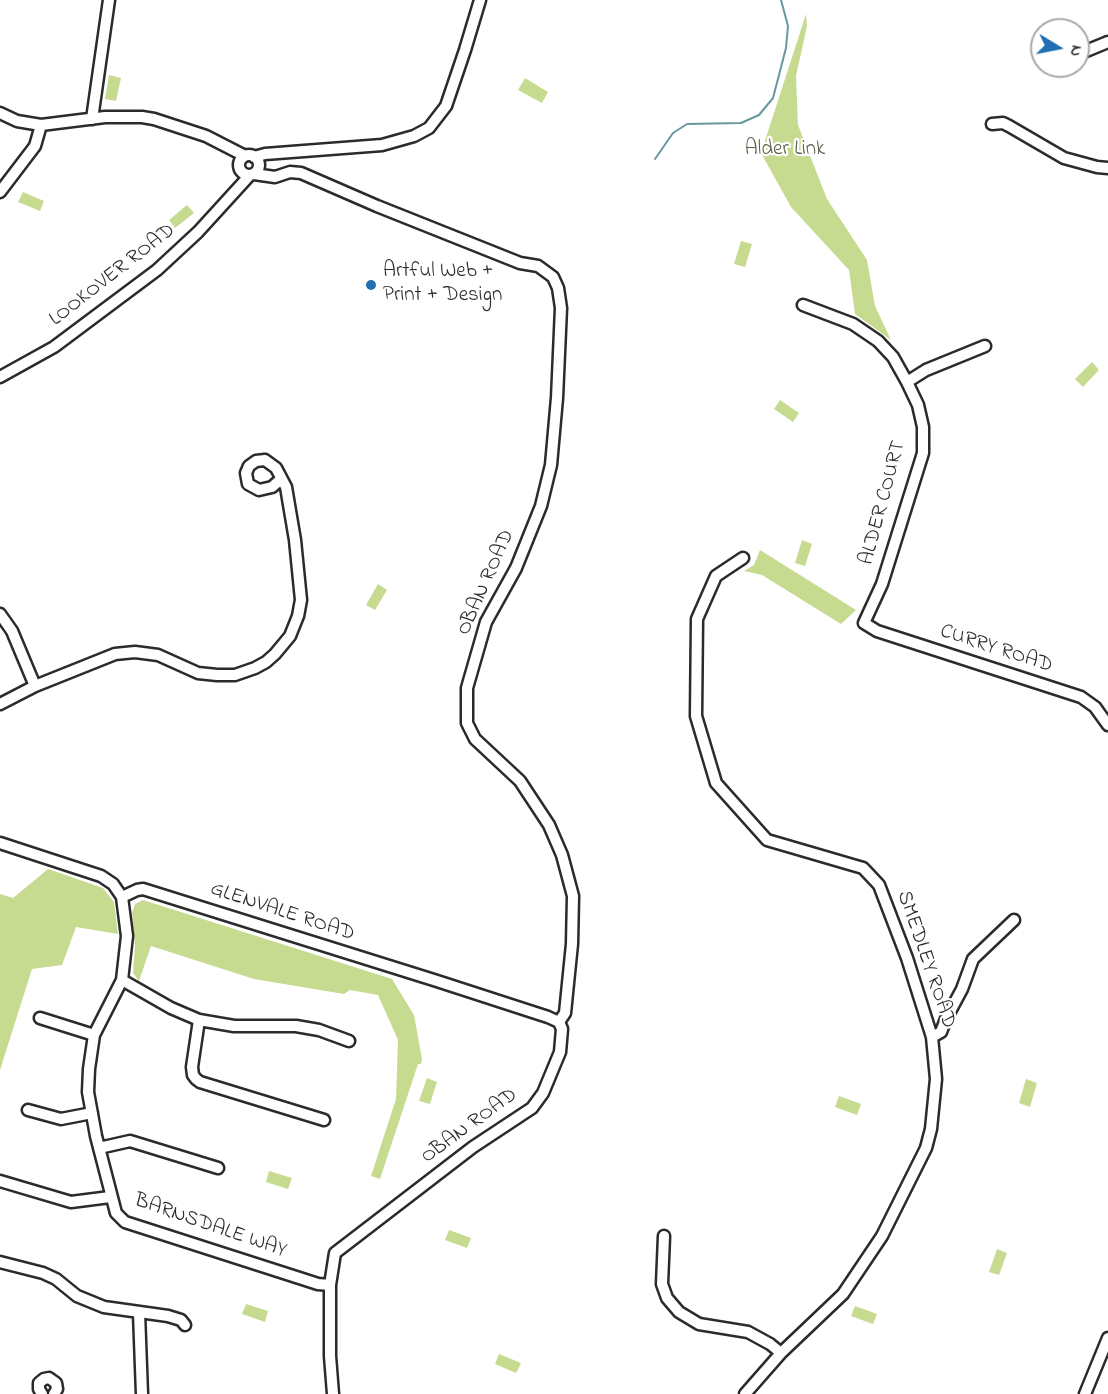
<!DOCTYPE html>
<html>
<head>
<meta charset="utf-8">
<style>
  body { margin:0 }
  #map { position:relative; width:1108px; height:1394px; overflow:hidden; background:#fff; font-family:"Indie Flower",sans-serif }
  canvas { display:block }
  .north { position:absolute; left:1030px; top:18px; width:60px; height:60px; box-sizing:border-box; background:#fff; border:2px solid #aaa; border-radius:50%; rotate:100deg; font-size:16px; font-weight:700; line-height:24px; text-align:center; color:#2b2b2b }
  .north::after { content:''; display:block; margin:auto; width:21px; height:27px; background:#1f6fb2; clip-path:polygon(50% 0,100% 100%,50% 72%,0 100%) }
</style>
</head>
<body>
<div id="map">
<canvas width="1108" height="1394"></canvas>
<div class="north">N</div>
</div>
<script>
const ctx = document.querySelector('canvas').getContext('2d');
ctx.lineJoin = 'round';
function fillPath(path, color) { ctx.fillStyle = color; ctx.fill(path, 'evenodd'); }
const toPath = rows => new Path2D(rows.map(r => 'M' + r).join(''));
function strokePath(path, color, width, dash) { ctx.strokeStyle = color; ctx.lineWidth = width; ctx.lineCap = dash ? 'butt' : 'round'; ctx.setLineDash(dash || []); ctx.stroke(path); }
function write(font, color, halo, rows, align = 'center') {
  ctx.font = font + ' "Indie Flower",sans-serif'; ctx.lineWidth = 4.5; ctx.setLineDash([]); ctx.textBaseline = 'middle'; ctx.strokeStyle = halo; ctx.fillStyle = color; for (const [text, x, y, turn = 0] of rows) {
    ctx.save(); ctx.translate(x, y); ctx.rotate((+turn || 0) * Math.PI / 180); ctx.textAlign = isNaN(turn) ? turn : align; if (halo) ctx.strokeText(text, 0, 0); ctx.fillText(text, 0, 0); ctx.restore();
  }
}
fillPath(toPath([
  [806,14,807,26,796,76,798,125,827,199,867,260,875,306,891,340,855,314,849,270,791,207,761,153],
  [109,75,121,78,116,101,105,99],
  [525,78,548,92,542,103,518,90],
  [23,192,44,201,40,211,18,202],
  [187,205,194,213,175,228,169,220],
  [741,241,752,244,745,267,734,264],
  [1092,362,1099,370,1083,387,1075,379],
  [780,400,799,413,793,422,774,409],
  [802,540,812,544,805,566,795,563],
  [760,550,856,610,841,624,762,575,744,571,754,565],
  [378,584,387,590,375,610,366,605],
  [48,869,103,888,114,902,118,934,76,927,62,965,32,969,0,1070,0,894,13,898],
  [143,900,392,979,414,1015,422,1059,421,1064,418,1064,380,1179,371,1176,396,1099,398,1040,378,995,350,990,344,994,254,979,151,946,139,981,133,973,135,945,132,913,135,904],
  [427,1078,437,1082,430,1104,419,1101],
  [1026,1079,1037,1083,1030,1107,1019,1103],
  [839,1096,861,1104,857,1115,835,1107],
  [269,1171,292,1178,288,1189,266,1182],
  [449,1230,471,1238,467,1248,445,1240],
  [997,1249,1007,1253,999,1275,989,1272],
  [246,1304,268,1311,265,1322,242,1314],
  [855,1306,877,1314,873,1324,851,1316],
  [499,1354,521,1363,516,1373,495,1364]
]), '#c7db90');
strokePath(toPath([
  [655,159,673,133,687,124,741,123,759,115,773,98,786,48,788,26,781,0]
]), '#67989c', 2);
const minor = toPath([
  [1086,51,1108,42],
  [0,113,17,121,41,125,105,117,142,117,154,119,206,136,245,156],
  [92,119,109,0],
  [992,124,1003,123,1009,126,1064,158,1097,167,1108,168],
  '239 165a10 10 0 1 1 20 0a10 10 0 1 1-20 0Z',
  [254,157,265,154,382,145,414,136,429,128,446,106,465,50,480,0],
  [254,174,275,177,290,172,301,173,377,206,520,263,538,266,553,277,558,288,561,308,557,398,551,465,541,506,516,568,486,622,467,688,467,723,475,739,520,781,549,825,562,855,573,896,572,944,565,1013,559,1022,562,1029,560,1052,543,1093,532,1108,473,1147,335,1253,330,1285,330,1356,333,1394],
  [0,192,35,146,41,125],
  [803,305,853,324,878,341,893,357,907,382,918,405,923,427,923,453,882,584,864,623,877,631,1081,697,1095,707,1108,725],
  [0,377,54,347,157,270,198,232,250,175],
  [907,382,926,370,985,346],
  [743,558,716,576,697,619,696,716,716,783,767,840,863,868,879,885,907,958,932,1037,936,1079,931,1129,926,1148,882,1236,843,1294,781,1353,745,1394],
  [0,614,12,631,35,686],
  [0,704,35,686,115,654,135,652,158,655,198,673,217,675,235,675,255,668,266,662,275,654,290,636,298,616,301,600,295,540,286,487,276,468,265,460,256,461,249,466,246,473,248,484,259,490,272,487,280,480],
  [0,843,101,876,113,884,122,897,127,936,122,980,94,1035,89,1069,88,1092,96,1136,116,1213,125,1222,318,1284,330,1285],
  [122,897,137,890,143,889,437,981,548,1017,559,1022],
  [122,980,171,1008,199,1020,234,1026,296,1026,319,1030,349,1041],
  [40,1018,94,1035],
  [199,1020,192,1067,193,1075,196,1079,200,1082,324,1120],
  [932,1037,941,1032,946,1019,962,989,973,959,1014,920],
  [28,1110,61,1119,92,1113],
  [99,1148,130,1141,218,1168],
  [0,1181,71,1202,110,1197],
  [664,1236,662,1284,667,1298,679,1312,699,1324,748,1332,770,1344,781,1353],
  [0,1262,43,1273,56,1279,77,1296,104,1307,168,1316,181,1320,185,1325],
  [139,1313,142,1394],
  [42,1394,39,1389,39,1383,44,1379,49,1378,56,1383,57,1389,54,1394],
  [1085,1394,1108,1338]
]);
strokePath(minor, '#2b2b2b', 15);
strokePath(minor, '#fff', 10);
for (const [x, y, r, color] of [
  [371,285,6,"#1f6fb2"]
]) { const dot = new Path2D(); dot.arc(x, y, r, 0, 2 * Math.PI); ctx.fillStyle = color; ctx.fill(dot); strokePath(dot, '#fff', 2); }
write('21px', '#5a6049', '#fff', [
  ["Alder Link",785,151]
]);
write('21px', '#2b2b2b', '#fff', [
  ["Artful Web +",383,273],
  ["Print + Design",383,297]
], 'left');
write('21px', '#2b2b2b', '#fff', [
  ["LOOKOVER ROAD",113,276,-38],
  ["ALDER COURT",884,503,-75],
  ["OBAN ROAD",487,583,-66],
  ["CURRY ROAD",996,650,18],
  ["GLENVALE ROAD",282,913,18],
  ["SMEDLEY ROAD",925,960,71],
  ["OBAN ROAD",470,1127,-36],
  ["BARNSDALE WAY",210,1227,19]
]);
</script>
</body>
</html>
